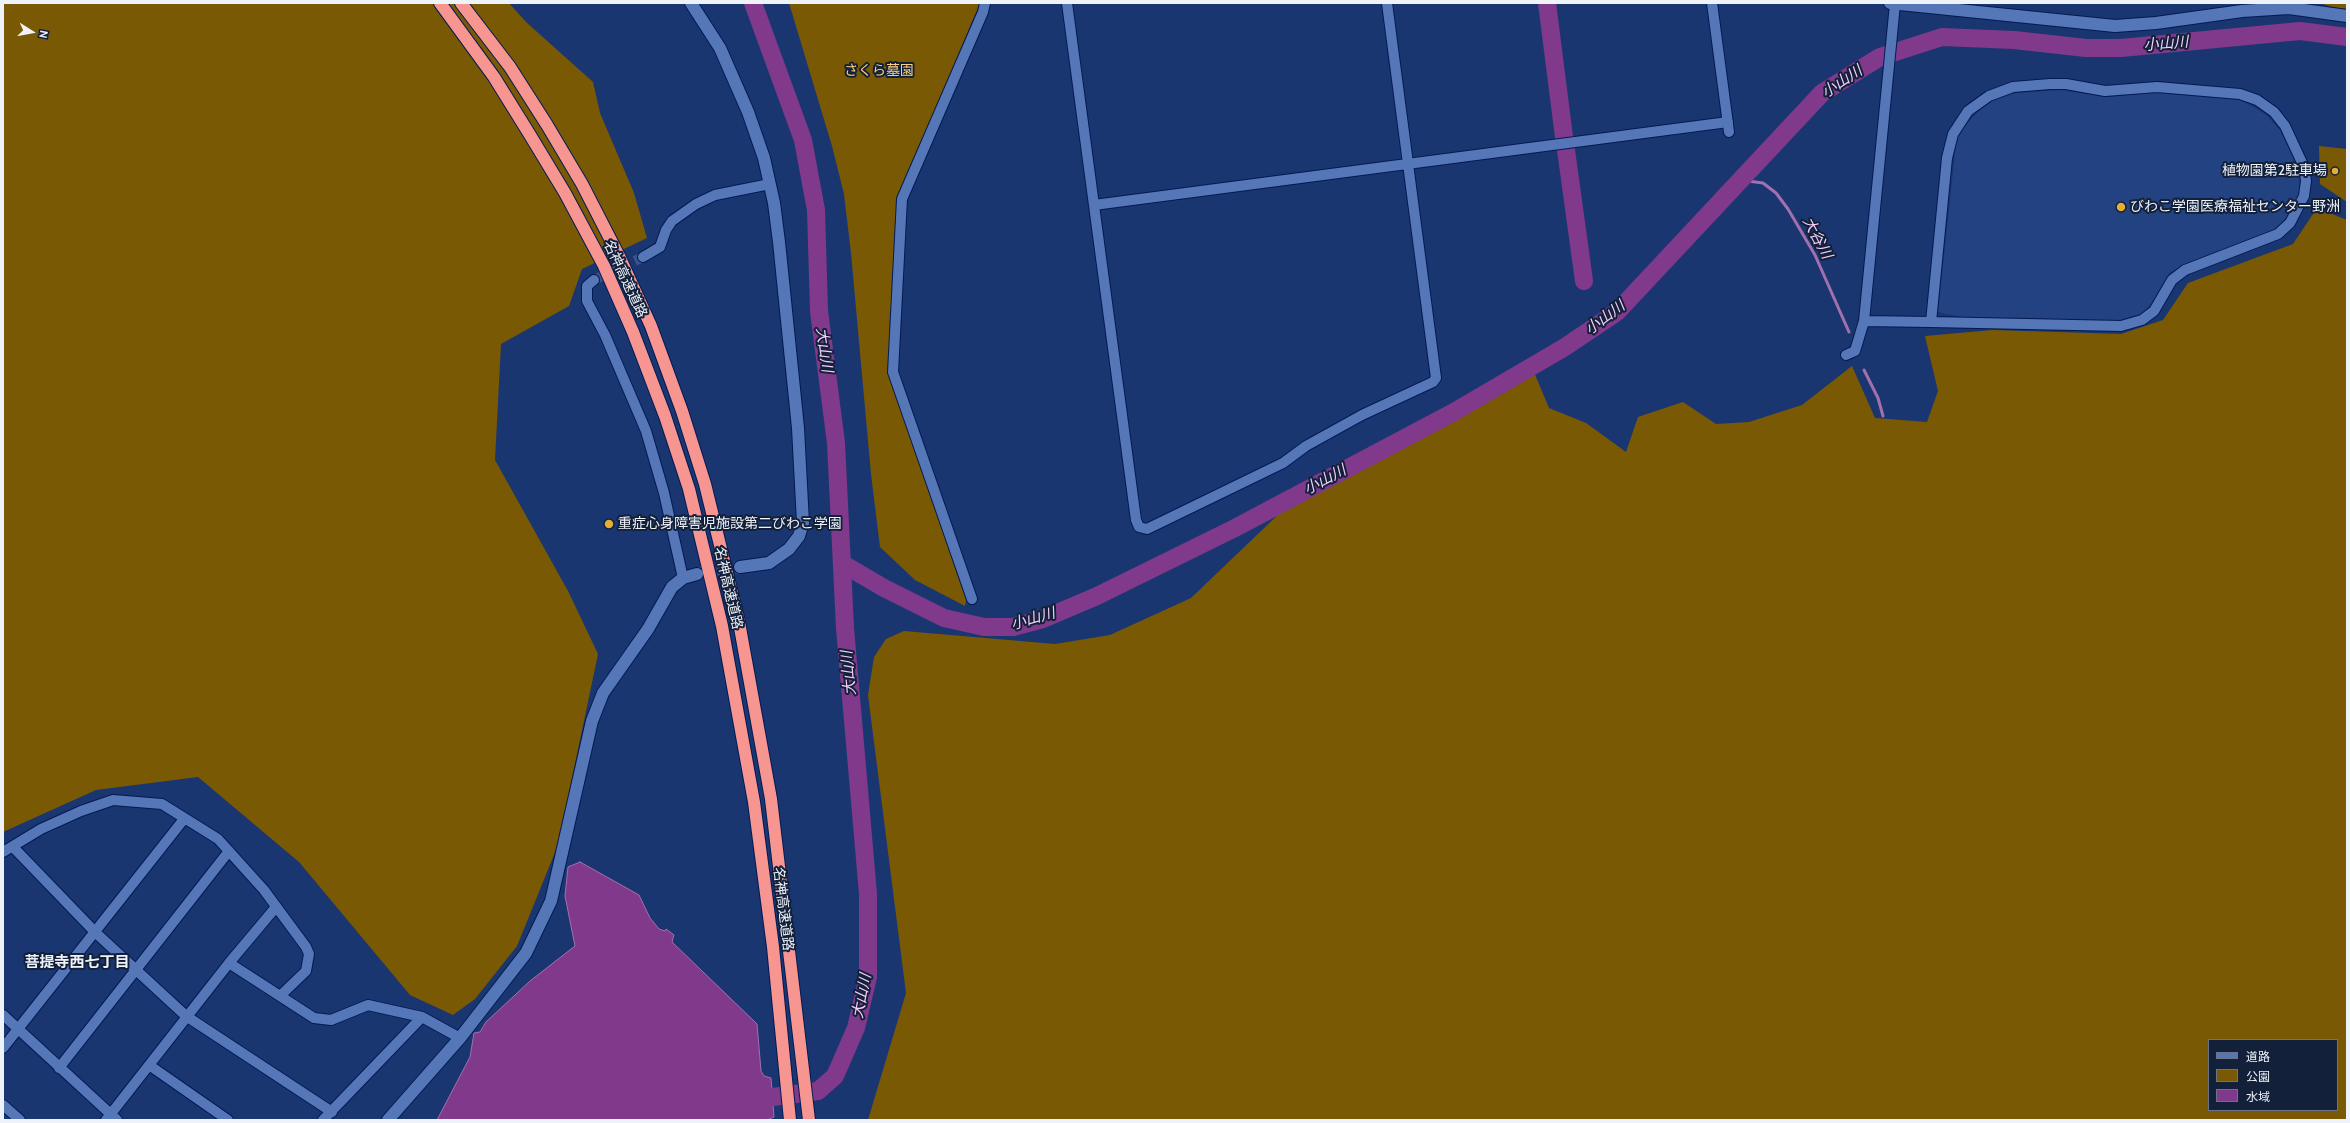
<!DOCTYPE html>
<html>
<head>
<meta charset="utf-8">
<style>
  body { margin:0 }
  #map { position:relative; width:2350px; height:1123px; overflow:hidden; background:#1a3671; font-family:Cabin,"Noto Sans JP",sans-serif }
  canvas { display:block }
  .frame { position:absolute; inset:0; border:4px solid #eef2f9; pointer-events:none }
  .legend { position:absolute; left:2208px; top:1039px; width:130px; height:72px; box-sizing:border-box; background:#13203a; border:1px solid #6b7486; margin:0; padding:5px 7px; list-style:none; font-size:12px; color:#eef2f9 }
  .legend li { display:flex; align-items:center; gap:8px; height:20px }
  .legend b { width:20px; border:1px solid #6b7486 }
  .north { position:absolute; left:12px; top:12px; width:40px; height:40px; -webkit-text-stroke:3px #13203a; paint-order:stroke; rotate:101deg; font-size:11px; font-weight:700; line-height:16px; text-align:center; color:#eef2f9 }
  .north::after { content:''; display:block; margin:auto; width:14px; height:18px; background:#eef2f9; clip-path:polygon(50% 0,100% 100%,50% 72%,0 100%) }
</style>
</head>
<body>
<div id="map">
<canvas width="2350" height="1123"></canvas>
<div class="frame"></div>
<ul class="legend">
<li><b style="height:5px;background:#5576b7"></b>道路</li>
<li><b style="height:11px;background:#7a5904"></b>公園</li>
<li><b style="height:11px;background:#81398b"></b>水域</li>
</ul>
<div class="north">N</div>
</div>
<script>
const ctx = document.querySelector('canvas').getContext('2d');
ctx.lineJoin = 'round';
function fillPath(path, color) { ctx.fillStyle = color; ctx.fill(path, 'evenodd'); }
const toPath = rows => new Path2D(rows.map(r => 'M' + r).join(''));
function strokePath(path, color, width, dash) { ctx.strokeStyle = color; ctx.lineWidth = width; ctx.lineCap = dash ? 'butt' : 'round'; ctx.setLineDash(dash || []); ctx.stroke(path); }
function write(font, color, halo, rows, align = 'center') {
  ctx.font = font + ' Cabin,"Noto Sans JP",sans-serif'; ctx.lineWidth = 4; ctx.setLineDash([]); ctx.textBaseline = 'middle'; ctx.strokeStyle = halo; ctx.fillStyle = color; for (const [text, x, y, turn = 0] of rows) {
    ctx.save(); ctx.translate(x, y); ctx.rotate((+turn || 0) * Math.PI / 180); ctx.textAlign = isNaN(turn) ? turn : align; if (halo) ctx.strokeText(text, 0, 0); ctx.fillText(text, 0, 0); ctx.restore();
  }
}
fillPath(toPath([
  [2061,90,2108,97,2158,92,2241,100,2265,114,2280,130,2299,167,2299,195,2287,219,2272,231,2170,272,2152,303,2141,314,2121,320,1970,319,1938,312,1957,135,1986,103,2015,93]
]), '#234281');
fillPath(toPath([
  [3,3,509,3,526,22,593,82,600,113,634,193,647,238,582,269,569,306,501,344,495,460,568,591,598,654,558,845,517,946,475,999,453,1015,410,995,299,862,198,777,96,790,3,832],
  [789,3,980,3,897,200,889,373,966,600,965,606,915,580,880,547,871,474,851,253,844,194,832,146],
  [2319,3,2347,3,2347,11],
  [2319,146,2347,149,2347,202,2320,184],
  [2317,208,2347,220,2347,1120,868,1120,906,993,868,695,874,657,886,639,904,631,1055,644,1110,635,1191,598,1283,510,1534,372,1549,408,1586,423,1626,452,1638,417,1683,402,1716,424,1749,422,1802,405,1852,366,1875,418,1927,422,1938,391,1925,336,1993,330,2121,334,2163,320,2188,283,2293,244],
  [2209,1040,2337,1040,2337,1110,2209,1110]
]), '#7a5904');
const water = toPath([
  [580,862,639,895,650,918,659,929,665,931,666,929,674,935,672,942,757,1024,761,1071,764,1076,771,1078,774,1117,767,1120,437,1120,470,1057,474,1033,480,1032,486,1022,530,981,575,946,565,896,568,867,580,862]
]);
fillPath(water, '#81398b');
strokePath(water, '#a270ac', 1);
strokePath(toPath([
  [1740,180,1763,183,1776,193,1788,209,1815,255,1849,332],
  [1864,370,1878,398,1883,416]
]), '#a270ac', 3);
strokePath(toPath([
  [1547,3,1564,137],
  [1566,150,1584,281],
  [843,564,884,588,944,618,984,627,1013,627,1043,619,1097,596,1235,528,1454,412,1565,347,1617,312,1822,93,1880,57,1942,37,2014,40,2086,48,2121,48,2300,31,2347,37],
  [749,1094,773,1097,818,1091,835,1076,856,1028,868,977,868,894,845,628,836,443,819,311,816,210,803,140,753,3]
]), '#81398b', 18);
strokePath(toPath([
  [594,280,643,257]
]), '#3a5285', 10, [10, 5]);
strokePath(toPath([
  [699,573,740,567]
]), '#3a5285', 12, [12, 6]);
const street = toPath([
  [1067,3,1136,520,1139,527,1147,529,1283,463,1306,446,1362,415,1433,382,1436,378,1387,3],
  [1712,3,1729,132],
  [1094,205,1728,122],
  [643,257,660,247,666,230,672,221,696,204,715,195,770,184],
  [594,280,587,286,587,301,605,335,646,431,664,493,683,578],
  [1864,321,1931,322,2121,326,2142,320,2154,311,2172,280,2185,270,2278,234,2290,223,2304,196,2306,181,2304,167,2285,126,2274,112,2257,100,2240,94,2157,87,2105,91,2066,84,2050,84,2013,87,1989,96,1968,111,1953,134,1947,158,1931,322],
  [1846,355,1855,351,1864,321,1895,4],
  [972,599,893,372,902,199,983,12,985,3],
  [13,847,96,933,186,1016,332,1112],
  [3,852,41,829,81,811,113,800,162,804,218,839,264,890,306,947,309,954,306,971,281,995],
  [229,963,314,1018,331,1020,368,1005,422,1017,460,1038],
  [3,1015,117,1120],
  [3,1048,184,819],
  [149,1065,228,1120],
  [59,1068,229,851],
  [3,1105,20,1120],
  [106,1120,229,963,276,907],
  [323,1120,422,1017]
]);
const secondary = toPath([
  [691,3,720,48,748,112,764,158,774,203,779,242,798,428,803,523,799,536,789,549,769,563,740,567],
  [1890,3,2115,26,2156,23,2242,11,2289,8,2347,16],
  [388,1120,460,1038,526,953,551,901,592,721,603,693,648,629,672,587,683,578,697,574]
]);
const highway = toPath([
  [440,3,494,77,530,135,565,193,604,266,633,332,665,416,689,489,722,626,754,802,773,947,790,1120],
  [461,3,510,67,547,125,582,184,620,258,651,326,682,411,705,484,739,622,771,799,809,1120]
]);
strokePath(street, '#031a53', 12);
strokePath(secondary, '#031a53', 14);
strokePath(highway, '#031a53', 14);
strokePath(street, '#5576b7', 10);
strokePath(secondary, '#5576b7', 12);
strokePath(highway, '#f79591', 12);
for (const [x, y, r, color] of [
  [2335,171,4,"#e4ae35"],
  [2121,207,5,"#e4ae35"],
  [609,524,5,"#e4ae35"]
]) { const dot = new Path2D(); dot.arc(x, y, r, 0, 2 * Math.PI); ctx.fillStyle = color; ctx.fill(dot); strokePath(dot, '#13203a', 1.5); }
write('14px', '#f8cf81', '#13203a', [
  ["さくら墓園",879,71]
]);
write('14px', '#eef2f9', '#13203a', [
  ["植物園第2駐車場",2327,171,"right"],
  ["びわこ学園医療福祉センター野洲",2130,207],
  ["重症心身障害児施設第二びわこ学園",618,524]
], 'left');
write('14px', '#eef2f9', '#13203a', [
  ["名神高速道路",625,279,65],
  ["名神高速道路",728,588,77],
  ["名神高速道路",783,909,83]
]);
write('italic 15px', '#f6d0fb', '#13203a', [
  ["小山川",2166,44,-5],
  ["小山川",1842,82,-34],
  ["大谷川",1817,238,62],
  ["小山川",1605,318,-37],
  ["大山川",824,350,82],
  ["小山川",1325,480,-28],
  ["小山川",1033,619,-16],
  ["大山川",849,673,-95],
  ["大山川",862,996,-79]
]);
write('bold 15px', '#eef2f9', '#13203a', [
  ["菩提寺西七丁目",77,963]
]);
</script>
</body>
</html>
